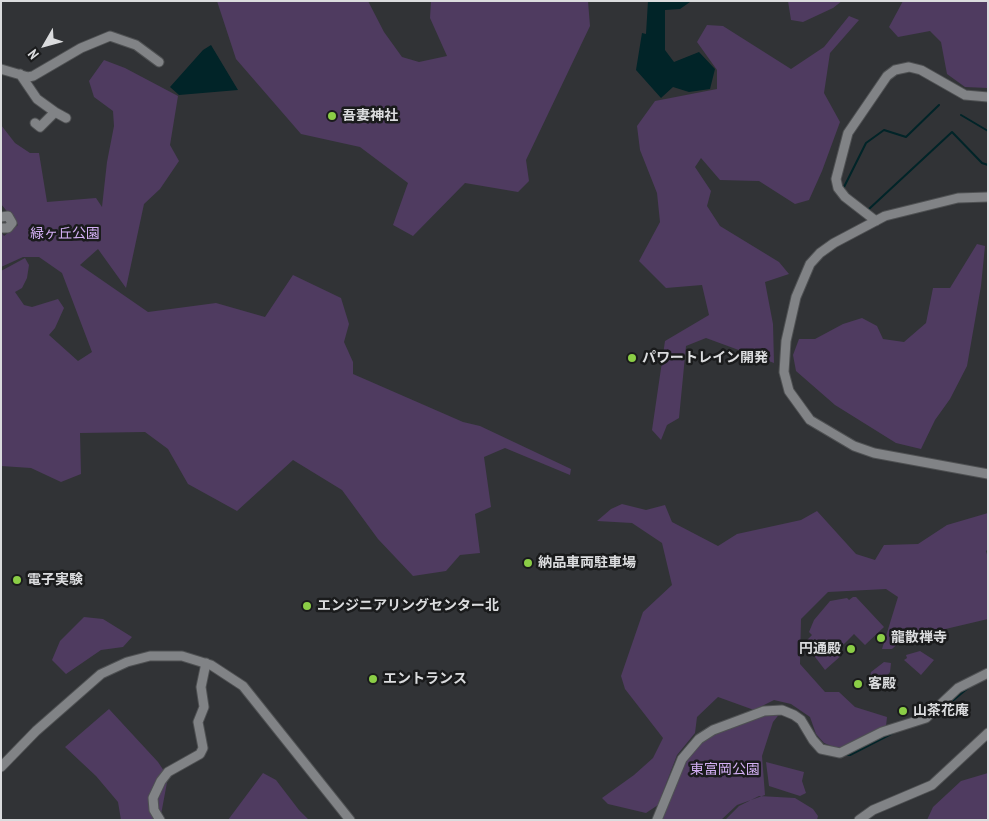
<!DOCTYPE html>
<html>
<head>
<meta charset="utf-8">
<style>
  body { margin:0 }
  #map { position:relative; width:989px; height:821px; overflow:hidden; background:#313336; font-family:"PT Sans Narrow",sans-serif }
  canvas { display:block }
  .frame { position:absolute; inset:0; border:2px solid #dbdcde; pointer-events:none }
  .north { position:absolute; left:20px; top:20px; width:50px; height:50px; -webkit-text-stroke:4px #1a1b1c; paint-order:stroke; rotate:232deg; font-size:14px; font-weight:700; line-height:20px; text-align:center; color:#dbdcde }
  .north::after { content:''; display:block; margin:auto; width:18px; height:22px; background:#dbdcde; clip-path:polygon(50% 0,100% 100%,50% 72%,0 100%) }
</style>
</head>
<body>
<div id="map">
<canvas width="989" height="821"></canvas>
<div class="frame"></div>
<div class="north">N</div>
</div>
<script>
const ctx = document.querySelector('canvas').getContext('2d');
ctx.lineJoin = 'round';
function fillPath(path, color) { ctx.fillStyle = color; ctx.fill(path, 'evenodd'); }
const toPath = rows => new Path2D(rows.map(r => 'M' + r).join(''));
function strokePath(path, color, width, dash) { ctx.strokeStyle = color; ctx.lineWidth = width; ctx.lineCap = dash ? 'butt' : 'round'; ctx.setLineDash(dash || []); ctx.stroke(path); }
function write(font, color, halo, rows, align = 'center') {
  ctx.font = font + ' "PT Sans Narrow","Noto Sans JP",sans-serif'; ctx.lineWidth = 5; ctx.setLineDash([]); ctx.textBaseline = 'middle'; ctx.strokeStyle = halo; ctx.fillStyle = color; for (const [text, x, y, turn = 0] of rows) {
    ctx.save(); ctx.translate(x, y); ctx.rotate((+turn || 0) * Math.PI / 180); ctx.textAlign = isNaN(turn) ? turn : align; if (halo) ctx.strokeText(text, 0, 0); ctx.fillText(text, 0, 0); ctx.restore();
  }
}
fillPath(toPath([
  [217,1,368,1,384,32,402,57,419,62,447,56,430,18,431,1,588,1,590,26,526,160,529,181,518,192,465,183,413,236,393,225,408,183,360,147,301,134,236,59],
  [788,1,842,1,833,8,803,22,791,20],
  [903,1,988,1,988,88,965,87,947,74,941,42,930,31,898,37,889,27],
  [849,16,859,20,830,53,824,93,840,122,822,171,809,200,795,204,759,181,720,180,701,158,695,167,711,191,707,206,720,226,779,262,789,274,765,282,773,324,774,363,706,338,686,346,679,418,667,425,661,440,652,430,665,341,709,315,702,285,666,288,639,261,660,222,657,193,640,150,637,126,655,101,717,89,717,70,697,42,707,25,723,26,791,69,824,47],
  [104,60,125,68,178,96,170,145,179,161,160,189,144,204,126,288,98,249,80,265,148,312,216,303,265,317,293,275,341,298,349,324,344,342,353,362,353,374,463,422,480,426,571,469,570,475,505,448,484,457,491,507,475,514,480,553,460,555,446,571,413,576,378,539,342,490,293,460,237,511,188,484,168,449,145,432,80,433,81,474,61,482,31,468,1,466,1,271,25,258,29,265,27,278,22,288,15,292,24,305,32,307,58,299,64,308,55,328,49,335,78,361,92,352,62,273,39,257,23,257,1,267,1,232,4,236,18,225,1,204,1,125,15,143,30,153,39,153,47,202,96,198,102,207,107,162,114,126,113,111,94,97,89,81],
  [977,244,985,246,981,286,967,366,950,399,935,420,921,449,896,443,835,405,796,371,793,355,799,339,815,339,843,324,862,318,877,326,883,339,904,342,926,323,933,288,950,288],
  [622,504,646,510,665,505,672,522,718,546,737,534,801,520,817,511,856,554,875,560,884,545,918,544,947,525,988,513,988,549,986,551,988,558,988,619,903,639,892,649,882,649,898,597,886,589,828,592,801,619,800,664,825,692,839,692,855,707,887,717,886,726,865,735,842,748,834,747,824,743,816,734,810,717,791,704,774,700,754,710,718,697,697,717,695,733,677,755,658,805,646,813,608,804,602,798,634,775,653,758,663,738,625,689,621,676,643,612,672,585,662,543,632,523,597,521,611,509],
  [853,597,856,597,884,627,865,645,854,634,839,649,843,654,825,670,809,649,811,646,807,640,812,635,809,632,814,620,830,601,847,598,849,600],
  [84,617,103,619,132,637,123,647,101,650,66,674,52,660,60,641],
  [920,651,934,660,921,675,904,660,907,658,906,655],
  [884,662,891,663,890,672,882,682,873,683,870,678,871,672],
  [109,709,158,762,168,777,160,820,121,820,118,802,96,776,65,747],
  [781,712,773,722,762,756,765,795,737,805,721,820,661,820,680,771,693,751,705,739,715,732,761,715],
  [766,762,804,772,802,781,806,793,800,796,769,786],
  [263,773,276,780,299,810,309,820,228,820],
  [988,773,988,820,927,820,933,807,961,781],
  [759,796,795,798,813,809,818,816,817,820,725,820,739,806]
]), '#4f3b60');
fillPath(toPath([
  [648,1,690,2,680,9,665,10,665,50,674,62,699,52,715,69,710,89,689,92,673,87,661,98,636,70,642,33,646,34],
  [211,45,238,90,179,95,170,87,203,50]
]), '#012428');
strokePath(toPath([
  [961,115,988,131],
  [843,189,866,143,884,130,906,137,939,105],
  [869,209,952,132,982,163,988,165],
  [939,712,968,688],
  [843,755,850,755,893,733]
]), '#012428', 2);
const minor = toPath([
  [1,69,28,77,33,76,81,48,110,36,136,45,159,62],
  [20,74,37,99,55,112,40,127,35,123],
  [55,112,66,118],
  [988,197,958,198,885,216,834,243,820,253,810,264,796,297,786,341,784,372,789,391,810,420,854,446,874,453,988,474],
  [1,217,8,216,12,223,8,228,1,228],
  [876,221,845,197,838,188,836,179,848,133,887,76,895,70,909,67,921,70,965,95,988,97],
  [1,767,36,731,101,674,127,662,150,656,182,656,211,665,243,686,350,820],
  [160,820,154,810,153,798,161,781,168,772,200,754,203,748,198,722,204,707,201,687,206,663],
  [657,820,682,759,699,739,713,730,764,711,782,710,794,715,801,720,813,740,821,749,840,753,882,732,926,718,958,688,988,673],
  [859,820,873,810,932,785,988,733]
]);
strokePath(minor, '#4f5153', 11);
strokePath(minor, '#818386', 9);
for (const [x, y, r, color] of [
  [332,116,5,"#8bce46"],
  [632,358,5,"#8bce46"],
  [528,563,5,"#8bce46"],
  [17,580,5,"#8bce46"],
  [307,606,5,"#8bce46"],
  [881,638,5,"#8bce46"],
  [851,649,5,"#8bce46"],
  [373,679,5,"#8bce46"],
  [858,684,5,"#8bce46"],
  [903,711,5,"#8bce46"]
]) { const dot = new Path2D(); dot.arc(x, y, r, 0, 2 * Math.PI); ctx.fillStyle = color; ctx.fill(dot); strokePath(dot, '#1a1b1c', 2); }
write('bold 14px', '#dbdcde', '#1a1b1c', [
  ["吾妻神社",342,116],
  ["パワートレイン開発",642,358],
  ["納品車両駐車場",538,563],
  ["電子実験",27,580],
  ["エンジニアリングセンター北",317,606],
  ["龍散禅寺",891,638],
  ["円通殿",841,649,"right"],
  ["エントランス",383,679],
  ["客殿",868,684],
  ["山茶花庵",913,711]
], 'left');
write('14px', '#d4b0f5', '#1a1b1c', [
  ["緑ヶ丘公園",65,234],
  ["東富岡公園",725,770]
]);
</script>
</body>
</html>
